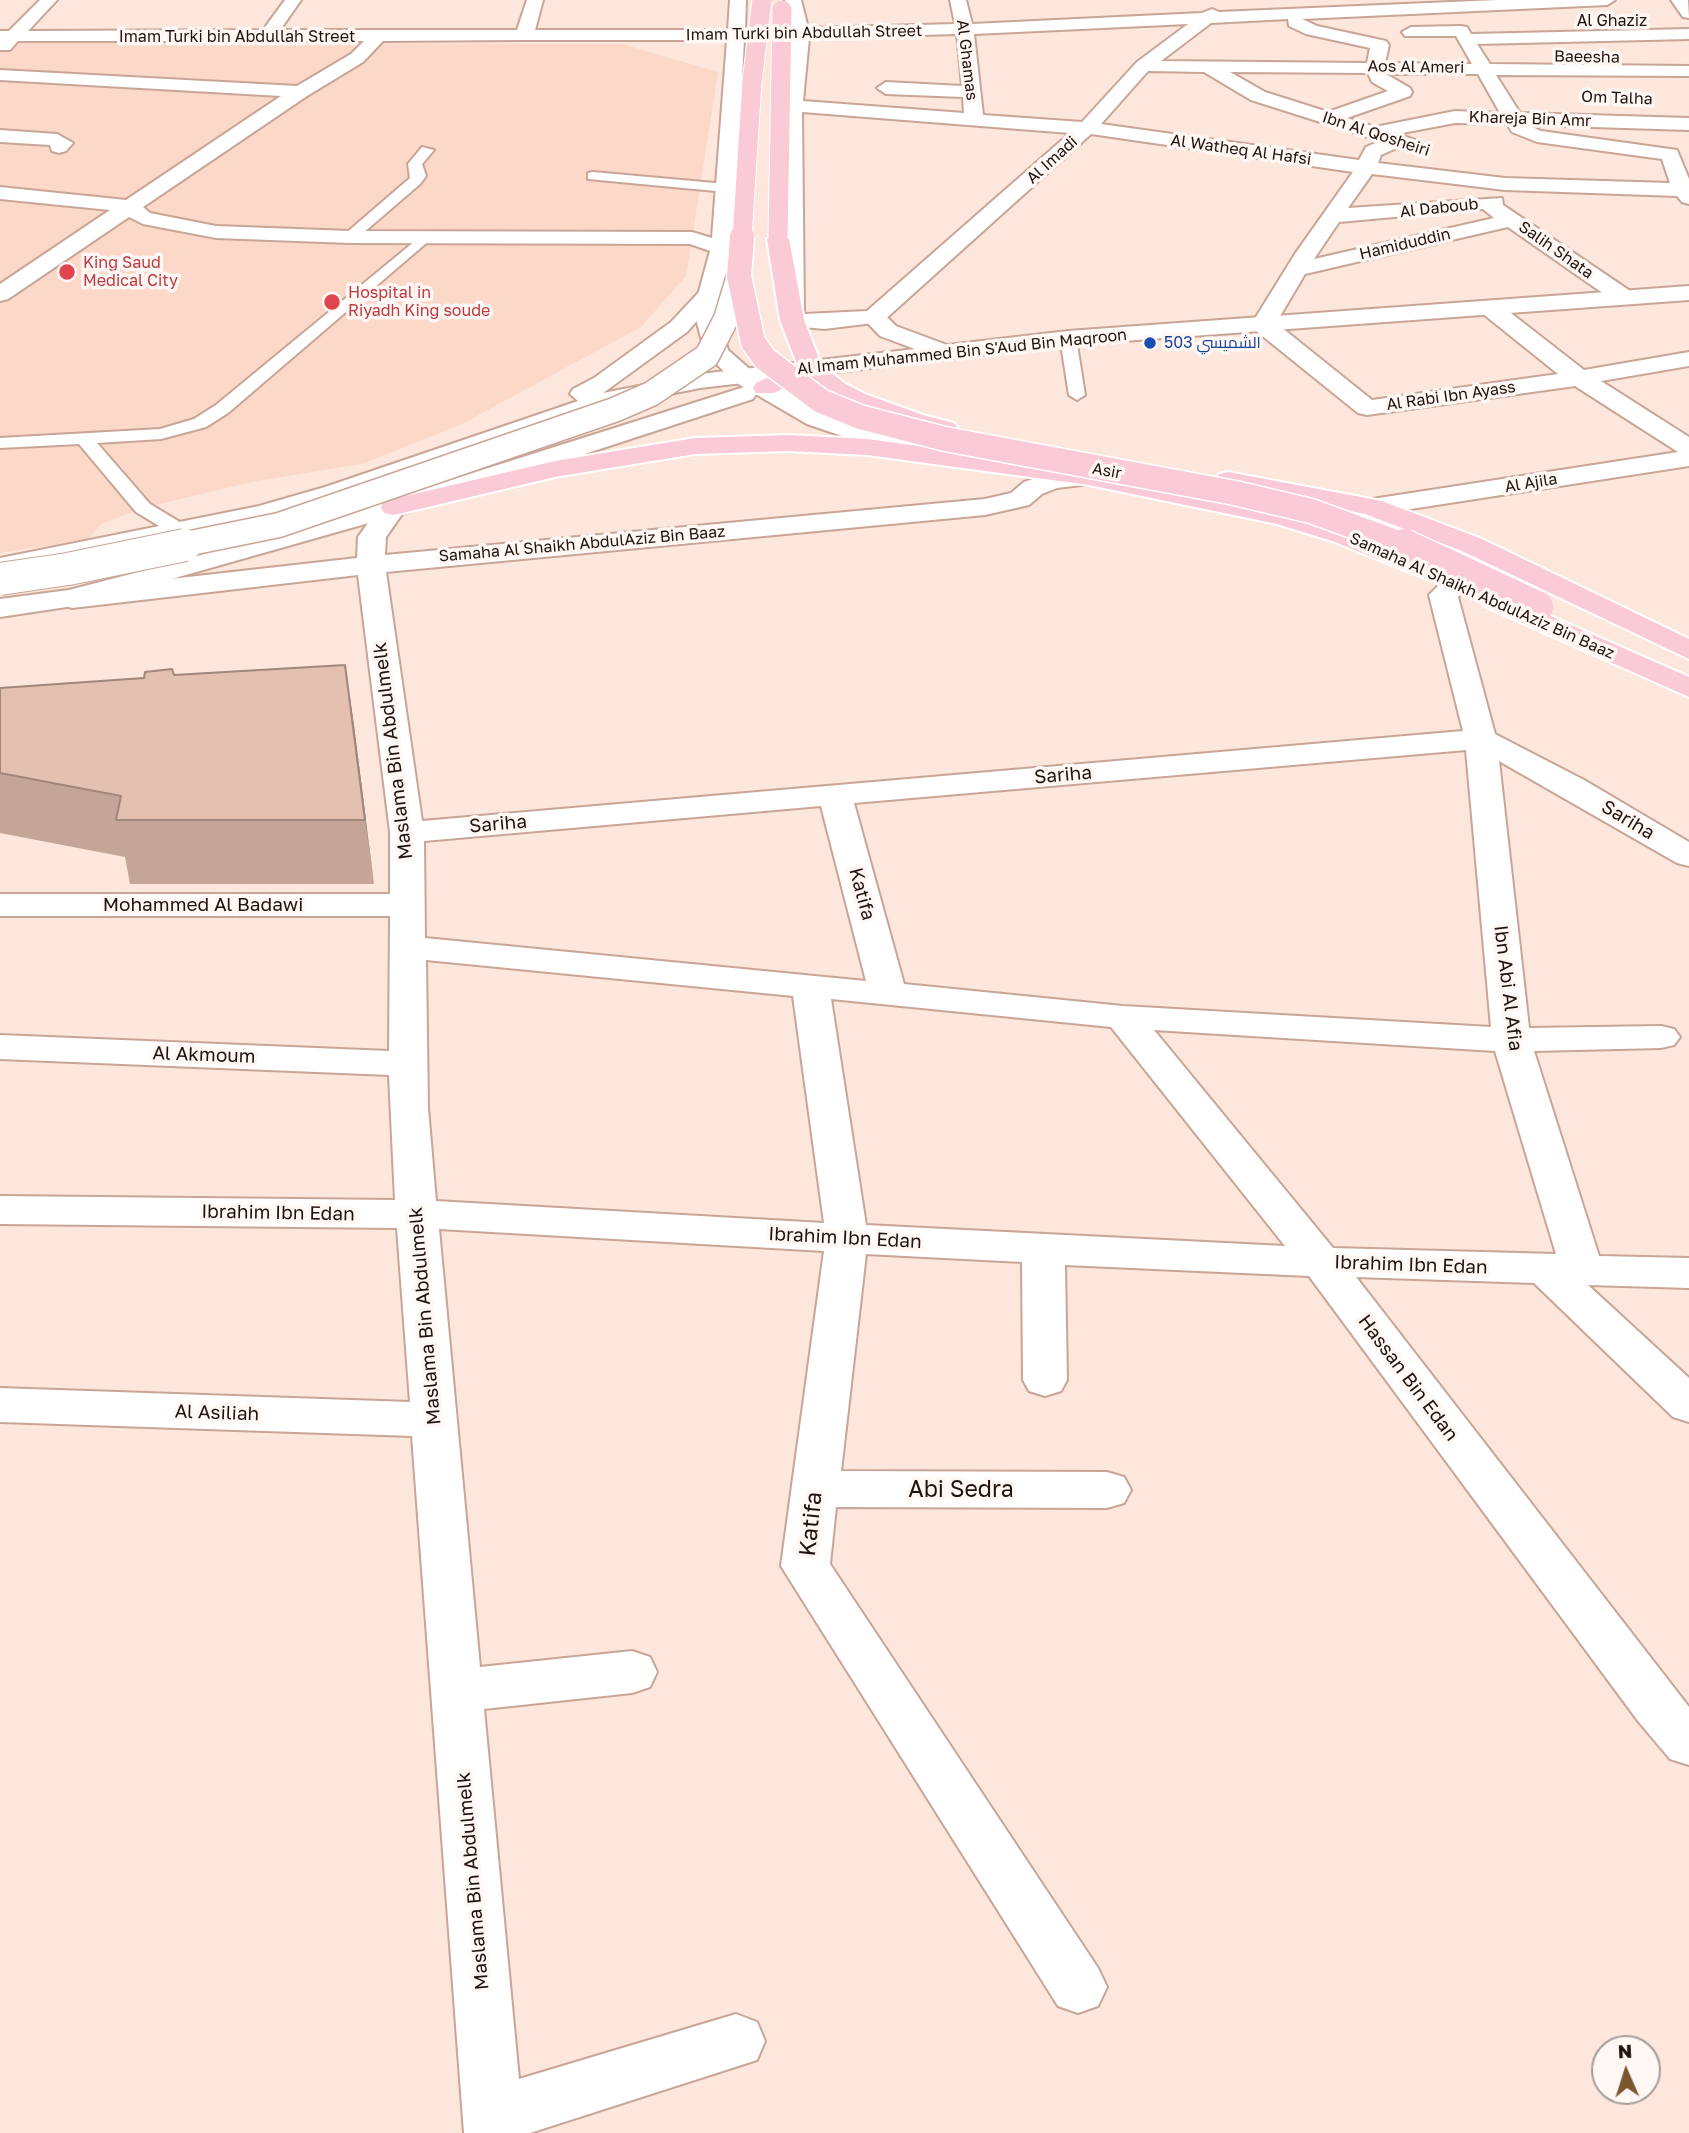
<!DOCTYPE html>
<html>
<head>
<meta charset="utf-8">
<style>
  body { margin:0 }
  #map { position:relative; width:1689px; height:2133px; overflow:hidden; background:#fde6dc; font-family:"Golos Text",sans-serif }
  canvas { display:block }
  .north { position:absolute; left:1591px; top:2035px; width:70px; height:70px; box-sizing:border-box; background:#fef7f4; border:2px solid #a59c98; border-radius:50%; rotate:357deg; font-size:19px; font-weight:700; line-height:28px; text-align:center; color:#20130e }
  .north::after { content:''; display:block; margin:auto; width:24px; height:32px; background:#79582e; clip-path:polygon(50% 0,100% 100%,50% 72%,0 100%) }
</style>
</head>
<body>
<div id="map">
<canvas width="1689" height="2133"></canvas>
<div class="north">N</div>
</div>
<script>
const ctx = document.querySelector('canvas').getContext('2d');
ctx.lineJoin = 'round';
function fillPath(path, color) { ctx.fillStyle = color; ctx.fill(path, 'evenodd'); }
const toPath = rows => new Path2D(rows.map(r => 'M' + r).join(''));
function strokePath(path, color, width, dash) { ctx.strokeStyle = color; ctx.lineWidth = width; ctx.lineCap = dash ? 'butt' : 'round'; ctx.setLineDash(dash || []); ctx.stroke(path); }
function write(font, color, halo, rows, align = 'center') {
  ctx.font = font + ' "Golos Text",Cairo,sans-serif'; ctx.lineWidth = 7; ctx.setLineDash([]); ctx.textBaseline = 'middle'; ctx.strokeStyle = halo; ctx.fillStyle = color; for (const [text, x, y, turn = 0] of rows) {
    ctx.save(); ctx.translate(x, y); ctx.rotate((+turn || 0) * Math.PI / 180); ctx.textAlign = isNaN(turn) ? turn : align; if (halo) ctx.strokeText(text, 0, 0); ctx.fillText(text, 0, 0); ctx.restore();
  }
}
fillPath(toPath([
  [0,43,622,44,718,72,686,276,641,327,460,425,362,464,256,481,143,508,101,524,88,539,0,553]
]), '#fcd8c9');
const service = toPath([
  [422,147,434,150,422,164,426,176,420,184,355,240,345,240,345,234,410,178,408,164,422,147],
  [593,172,726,184,733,188,726,192,588,179,588,173,593,172],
  [426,232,431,233,431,239,228,413,206,427,161,439,97,443,150,504,188,527,190,531,188,535,174,535,136,512,79,444,0,448,0,438,160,429,194,419,216,405,426,232],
  [1068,333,1076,338,1085,395,1077,400,1069,395,1060,338,1068,333]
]);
const minor = toPath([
  [40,0,57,0,28,31,263,30,285,0,301,0,280,30,517,30,527,0,543,0,535,30,728,30,730,0,746,0,745,30,791,28,785,0,801,0,808,28,955,24,950,0,966,0,972,24,1202,13,1212,9,1219,12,1497,0,1615,0,1607,5,1302,19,1317,26,1386,41,1389,45,1385,63,1472,64,1456,36,1405,36,1402,32,1411,27,1461,26,1467,27,1471,34,1689,29,1689,39,1477,44,1490,64,1689,66,1689,76,1496,75,1520,113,1689,118,1689,130,1528,125,1541,131,1677,150,1689,179,1689,204,1682,202,1677,196,1505,190,1372,174,1348,208,1502,198,1503,205,1633,293,1636,298,1633,303,1617,303,1508,227,1305,274,1276,323,1372,400,1558,374,1482,313,1479,308,1490,301,1498,303,1584,370,1689,352,1689,366,1601,381,1689,437,1689,466,1372,515,1362,513,1359,507,1362,501,1372,499,1678,452,1575,386,1367,415,1358,413,1255,330,1251,325,1295,254,1353,172,1091,134,882,322,824,329,784,325,780,320,784,106,792,39,744,40,733,248,720,295,720,319,728,350,753,372,825,414,862,426,954,449,958,454,954,459,945,462,845,437,807,424,735,382,705,353,696,319,698,295,710,251,690,244,350,243,216,238,143,224,129,217,8,299,0,301,0,284,110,210,0,199,0,187,126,200,281,96,0,80,0,70,297,86,351,54,364,41,18,41,10,50,0,50,0,31,9,31,40,0],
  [1288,19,1289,26,1306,34,1370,48,1367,63,1161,61,1211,23,1288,19],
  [1188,24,1137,62,1082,122,983,115,974,34,1188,24],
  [957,34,962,86,886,82,877,88,886,94,963,97,964,113,803,101,809,38,957,34],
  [518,40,727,40,712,238,692,232,350,231,216,226,150,213,143,207,307,96,363,62,383,41,518,40],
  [1148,71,1204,72,1251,100,1380,141,1366,147,1359,160,1101,124,1148,71],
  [1230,72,1368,73,1372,82,1388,91,1328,112,1265,92,1230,72],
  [1386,74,1478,74,1500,113,1455,111,1375,127,1347,118,1410,96,1412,92,1410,88,1386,74],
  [802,112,1070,133,867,311,804,314,802,112],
  [1455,123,1507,124,1512,132,1537,142,1662,159,1670,183,1505,178,1378,163,1381,155,1399,147,1415,148,1418,144,1415,140,1397,134,1455,123],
  [1483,209,1494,218,1314,259,1339,222,1483,209],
  [1671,0,1688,0,1689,18,1683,17,1671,0],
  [0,130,57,134,73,143,66,151,59,153,52,151,50,145,0,142,0,130],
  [1089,469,1098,471,1102,477,1098,483,1057,488,1042,494,1029,505,985,515,386,572,422,821,1463,731,1429,595,1447,577,1457,574,1467,577,1471,583,1458,597,1495,734,1584,780,1689,842,1689,866,1677,863,1499,761,1529,1028,1661,1026,1674,1029,1680,1037,1674,1045,1661,1048,1534,1051,1599,1256,1689,1258,1689,1288,1588,1285,1689,1378,1689,1422,1673,1417,1534,1283,1356,1277,1689,1707,1689,1765,1670,1759,1638,1721,1309,1276,1065,1265,1067,1380,1061,1391,1045,1396,1029,1391,1023,1380,1022,1262,866,1254,841,1471,1107,1472,1124,1477,1131,1490,1124,1503,1107,1508,836,1507,830,1564,1098,1968,1107,1987,1098,2006,1078,2013,1058,2006,781,1566,824,1251,439,1229,480,1667,632,1651,650,1657,657,1672,650,1687,632,1693,484,1709,519,2079,736,2014,757,2022,765,2041,757,2060,530,2133,464,2133,412,1436,0,1422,0,1388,410,1402,397,1228,0,1224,0,1196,395,1200,389,1075,0,1059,0,1035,389,1051,390,916,0,916,0,894,390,894,390,832,358,575,72,608,62,605,58,599,62,593,72,590,357,558,358,537,384,501,394,499,404,501,407,507,386,537,385,555,985,499,1011,493,1024,482,1044,475,1089,469],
  [1466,750,1491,1027,1123,1006,904,984,854,803,1466,750],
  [821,806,866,981,425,938,424,841,821,806],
  [426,960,793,996,824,1223,436,1201,428,1108,426,960],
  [831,999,1111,1027,1285,1246,866,1225,831,999],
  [1154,1030,1495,1051,1556,1254,1333,1248,1154,1030]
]);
const tertiary = toPath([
  [1689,286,1689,300,1068,345,700,388,610,406,343,499,273,519,9,572,0,570,0,558,259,506,325,487,578,401,570,394,573,389,594,378,671,322,701,290,709,288,720,295,687,332,603,393,700,374,915,349,880,336,862,317,866,312,874,310,882,312,896,326,947,345,1068,331,1689,286],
  [744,387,753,389,756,394,753,399,404,513,80,605,0,617,0,599,69,590,177,562,384,501,744,387]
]);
const primary = toPath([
  [778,233,789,239,804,320,821,364,844,383,865,394,923,415,954,423,958,428,954,433,945,436,906,426,847,404,826,393,808,377,774,393,756,393,753,388,756,383,797,364,780,320,767,239,778,233],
  [788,435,867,439,1089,469,1282,509,1352,529,1449,569,1453,575,1449,581,1439,584,1332,541,1277,524,1089,485,867,455,788,451,695,454,555,477,394,515,384,513,381,507,384,501,555,461,695,438,788,435],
  [1228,472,1382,501,1482,539,1689,639,1689,659,1462,551,1365,514,1219,486,1215,480,1219,474,1228,472],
  [1494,591,1689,677,1689,697,1484,606,1480,600,1484,594,1494,591]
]);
strokePath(service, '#c8a596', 4);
strokePath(minor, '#c8a596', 4);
strokePath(tertiary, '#c8a596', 4);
strokePath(primary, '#fff', 4);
fillPath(service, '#fff');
fillPath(minor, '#fff');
fillPath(tertiary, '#fff');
fillPath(primary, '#facad6');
const tertiaryBridgeFar1 = toPath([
  [176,546,279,525,614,410,651,394,707,356,726,319,739,276]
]);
const tertiaryBridge = toPath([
  [0,579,68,569,185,545]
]);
const primaryBridgeFar2 = toPath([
  [742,238,752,82,762,0],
  [778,238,782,10]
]);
const primaryBridgeFar1 = toPath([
  [742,237,739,276,753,342,765,359,821,401,860,417,945,439,1235,493,1311,511,1407,546]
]);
const primaryBridge = toPath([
  [1404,545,1537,607]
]);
strokePath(tertiaryBridgeFar1, '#c8a596', 27, []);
strokePath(tertiaryBridge, '#c8a596', 34, []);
strokePath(primaryBridgeFar2, '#fff', 21, []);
strokePath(primaryBridgeFar1, '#fff', 27, []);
strokePath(primaryBridge, '#fff', 34, []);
strokePath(tertiaryBridgeFar1, '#fff', 24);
strokePath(tertiaryBridge, '#fff', 32);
strokePath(primaryBridgeFar2, '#facad6', 19);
strokePath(primaryBridgeFar1, '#facad6', 24);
strokePath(primaryBridge, '#facad6', 32);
fillPath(toPath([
  [345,665,374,884,130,884,125,857,0,833,0,688]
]), '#c4a597');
fillPath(toPath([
  [345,665,354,725,374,884,365,820]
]), '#a0867b');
const building = toPath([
  [345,665,365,820,116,820,121,796,0,773,0,688,144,678,145,672,172,669,174,675,345,665]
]);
fillPath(building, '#e4c0b0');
strokePath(building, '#a0867b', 2);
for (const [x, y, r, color] of [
  [67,272,9,"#e0444e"],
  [332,302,9,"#e0444e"],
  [1150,343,7,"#1a4fb4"]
]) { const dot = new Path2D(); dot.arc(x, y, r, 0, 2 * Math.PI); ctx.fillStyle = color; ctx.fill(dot); strokePath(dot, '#fef7f4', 2.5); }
write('16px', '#20130e', '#fef7f4', [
  ["Al Ghaziz",1612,21],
  ["Imam Turki bin Abdullah Street",804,33,-1],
  ["Imam Turki bin Abdullah Street",237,37],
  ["Baeesha",1587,57,1],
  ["Al Ghamas",967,60,83],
  ["Aos Al Ameri",1416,67,1],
  ["Om Talha",1617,98,2],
  ["Khareja Bin Amr",1530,119,2],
  ["Ibn Al Qosheiri",1376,134,18],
  ["Al Watheq Al Hafsi",1241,150,8],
  ["Al Imadi",1052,160,-42],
  ["Al Daboub",1439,208,-6],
  ["Hamiduddin",1405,244,-13],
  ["Salih Shata",1556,250,35],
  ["Al Imam Muhammed Bin S'Aud Bin Maqroon",962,352,-6],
  ["Al Rabi Ibn Ayass",1451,396,-8],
  ["Asir",1107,471,10],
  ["Al Ajila",1531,483,-9],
  ["Samaha Al Shaikh AbdulAziz Bin Baaz",582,544,-5],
  ["Samaha Al Shaikh AbdulAziz Bin Baaz",1482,596,24]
]);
write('16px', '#be3a42', '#fef7f4', [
  ["King Saud",83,263],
  ["Medical City",83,281],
  ["Hospital in",348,293],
  ["Riyadh King soude",348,311]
], 'left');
write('16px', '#164399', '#fef7f4', [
  ["الشميسي 503",1164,343]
], 'left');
write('19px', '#20130e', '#fef7f4', [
  ["Maslama Bin Abdulmelk",393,751,-97],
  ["Sariha",1063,775,-5],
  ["Sariha",1628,820,31],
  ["Sariha",498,824,-5],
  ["Katifa",862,894,75],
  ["Mohammed Al Badawi",203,905],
  ["Ibn Abi Al Afia",1508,988,83],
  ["Al Akmoum",204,1055,2],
  ["Ibrahim Ibn Edan",278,1213,1],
  ["Ibrahim Ibn Edan",845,1238,3],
  ["Ibrahim Ibn Edan",1411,1265,2],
  ["Maslama Bin Abdulmelk",425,1316,-95],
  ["Hassan Bin Edan",1408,1378,53],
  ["Al Asiliah",217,1413,2],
  ["Maslama Bin Abdulmelk",473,1881,-95]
]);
write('23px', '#20130e', '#fef7f4', [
  ["Abi Sedra",961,1490],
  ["Katifa",811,1524,-84]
]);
</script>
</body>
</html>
